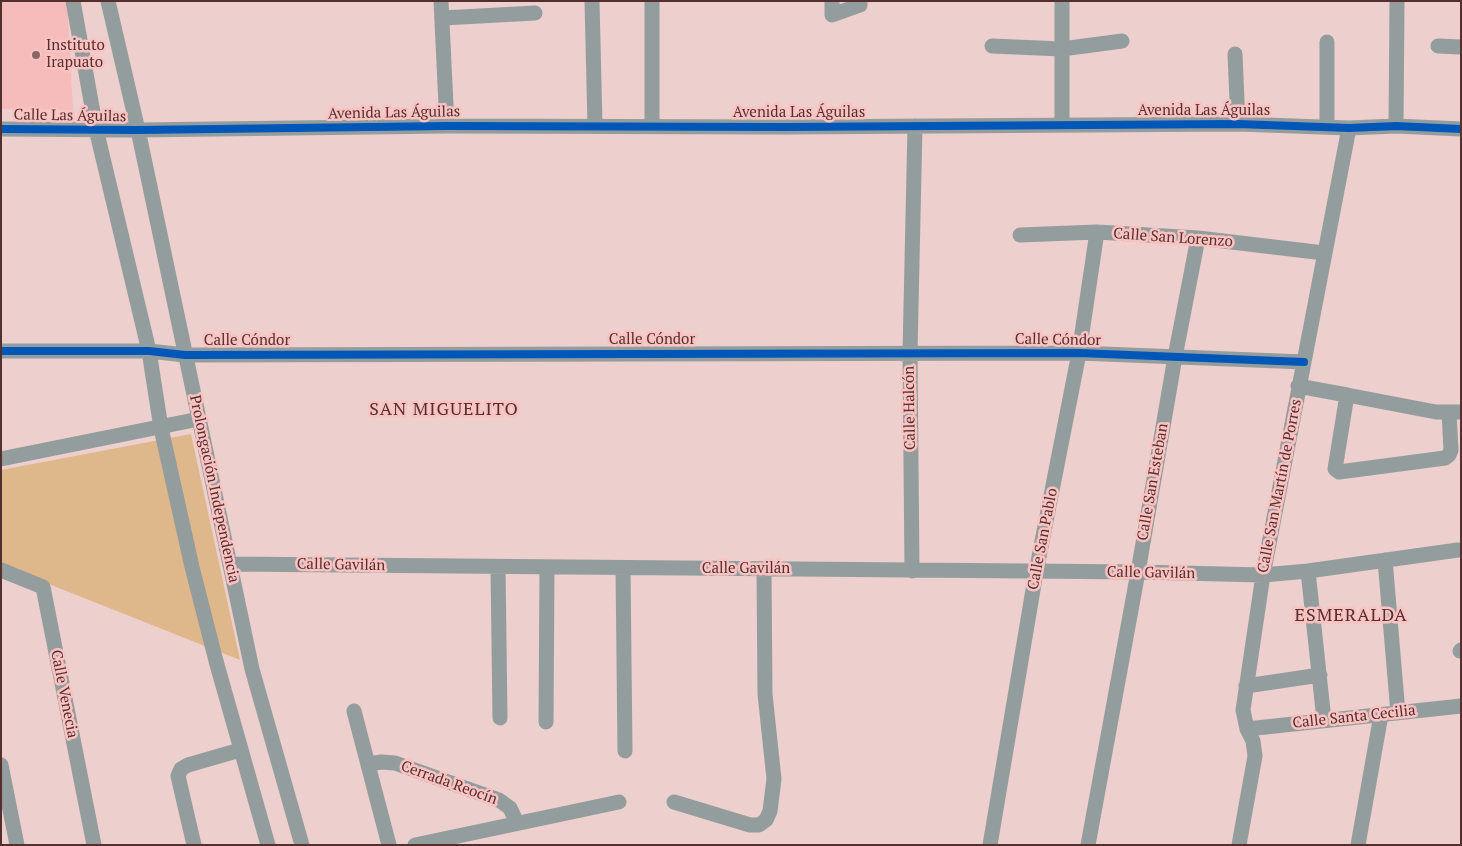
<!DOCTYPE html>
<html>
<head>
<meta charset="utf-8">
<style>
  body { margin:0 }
  #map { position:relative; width:1462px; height:846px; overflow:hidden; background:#edcfcd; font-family:"PT Serif",serif }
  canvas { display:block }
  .frame { position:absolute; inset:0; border:2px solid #532f2f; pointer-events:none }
</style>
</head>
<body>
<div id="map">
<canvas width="1462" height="846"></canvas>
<div class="frame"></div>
</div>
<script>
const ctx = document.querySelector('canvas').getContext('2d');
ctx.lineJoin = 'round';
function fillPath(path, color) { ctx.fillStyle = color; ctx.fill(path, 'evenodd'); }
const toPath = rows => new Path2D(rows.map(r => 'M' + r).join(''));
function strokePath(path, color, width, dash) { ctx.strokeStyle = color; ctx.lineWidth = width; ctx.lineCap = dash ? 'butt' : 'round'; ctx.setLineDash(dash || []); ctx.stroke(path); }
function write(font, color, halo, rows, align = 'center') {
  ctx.font = font + ' "PT Serif",serif'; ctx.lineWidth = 5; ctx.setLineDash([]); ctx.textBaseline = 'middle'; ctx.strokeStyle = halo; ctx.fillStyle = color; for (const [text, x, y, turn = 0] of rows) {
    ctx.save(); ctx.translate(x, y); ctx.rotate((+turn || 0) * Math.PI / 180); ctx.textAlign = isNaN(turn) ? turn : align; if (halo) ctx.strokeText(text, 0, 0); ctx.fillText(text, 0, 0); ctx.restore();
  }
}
fillPath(toPath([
  [1,1,67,1,73,110,1,109]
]), '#f6bcbb');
fillPath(toPath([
  [191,434,240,660,1,565,1,470]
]), '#deb88a');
strokePath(toPath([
  [73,1,96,129,149,351,161,428,192,567,216,661,268,845],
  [108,1,138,130,252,669,302,845],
  [441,1,447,126],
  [592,1,595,126],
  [652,1,652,126],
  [832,1,832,15,860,5,860,1],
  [1062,1,1062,125],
  [443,18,535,13],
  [992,46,1062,49,1122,41],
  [1438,46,1461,47],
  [1235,54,1238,124],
  [1396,126,1397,1],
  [1327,127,1327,42],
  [1,129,138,130,447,126,784,127,1238,124,1349,128,1396,126,1461,129],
  [1020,235,1097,232,1198,238,1324,253],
  [1,351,149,351,185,355,1079,353,1304,362],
  [1298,386,1347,395],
  [1449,413,1451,450,1449,455,1445,458,1339,472,1335,469,1347,395,1436,412,1461,412],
  [1,459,199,419],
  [1385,560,1398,713],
  [230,564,1138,572,1263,575,1308,571,1458,550],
  [498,567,500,718],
  [623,568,625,751],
  [1,570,43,587,94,845],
  [912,571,910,353,915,126],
  [1308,571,1324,720],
  [1460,651,1461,650],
  [1246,686,1320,675],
  [354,711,389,845],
  [546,722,547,568],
  [1247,729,1461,706],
  [368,764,381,762,395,763,499,800,510,808,517,823],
  [1,765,17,845],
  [674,802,750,825,759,825,766,820,770,811,774,779,765,694,764,570],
  [194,845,178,776,181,769,188,765,240,750],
  [415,845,619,802],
  [990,845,1036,572,1079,353,1097,232],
  [1088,845,1138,572,1175,357,1198,238],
  [1239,845,1255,756,1253,741,1247,729,1243,710,1263,575,1349,128],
  [1358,845,1381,715]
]), '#949d9d', 15);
strokePath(toPath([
  [1,129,138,130,447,126,784,127,1238,124,1349,128,1396,126,1461,129],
  [1,351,149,351,185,355,1079,353,1304,362]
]), '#0057b8', 8);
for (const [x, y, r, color] of [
  [36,55,5,"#896766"]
]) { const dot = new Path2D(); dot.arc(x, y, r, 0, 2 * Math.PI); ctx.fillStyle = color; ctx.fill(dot); strokePath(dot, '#fac2c0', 2); }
write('15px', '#532f2f', '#fac2c0', [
  ["Instituto",46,46],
  ["Irapuato",46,63]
], 'left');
write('15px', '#532f2f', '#fac2c0', [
  ["Avenida Las Águilas",1204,111],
  ["Avenida Las Águilas",394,113,-1],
  ["Avenida Las Águilas",799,113],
  ["Calle Las Águilas",70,116,1],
  ["Calle San Lorenzo",1173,238,4],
  ["Calle Cóndor",652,340],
  ["Calle Cóndor",1058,340,1],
  ["Calle Cóndor",247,341],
  ["Calle Halcón",910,408,-91],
  ["Calle San Esteban",1153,482,-80],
  ["Calle San Martín de Porres",1280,486,-79],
  ["Prolongación Independencia",214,489,78],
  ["Calle San Pablo",1043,539,-79],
  ["Calle Gavilán",341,565,1],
  ["Calle Gavilán",746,569],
  ["Calle Gavilán",1151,573,1],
  ["Calle Venecia",64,694,79],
  ["Calle Santa Cecilia",1354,717,-6],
  ["Cerrada Reocín",449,783,20]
]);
ctx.letterSpacing = '1px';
write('18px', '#532f2f', '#fac2c0', [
  ["SAN MIGUELITO",444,410],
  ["ESMERALDA",1351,616]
]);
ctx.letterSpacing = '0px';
</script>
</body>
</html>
